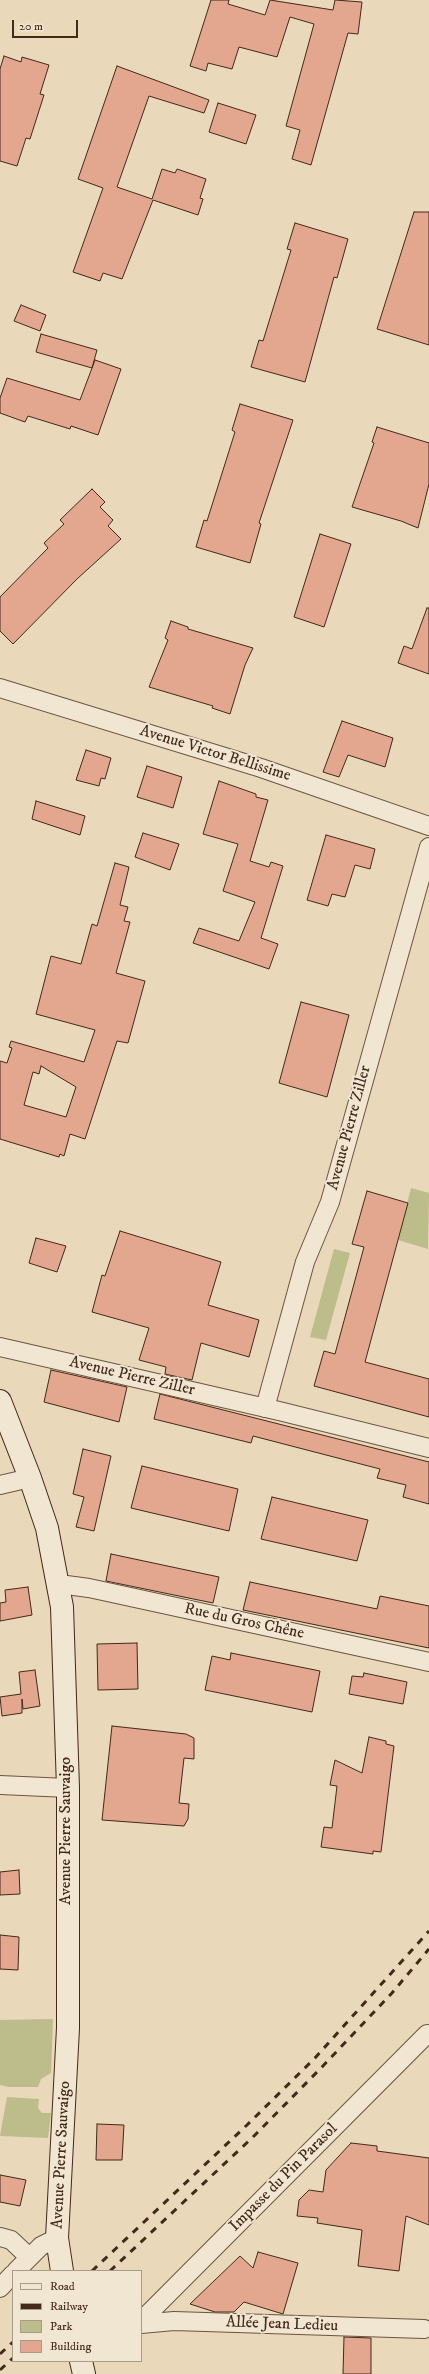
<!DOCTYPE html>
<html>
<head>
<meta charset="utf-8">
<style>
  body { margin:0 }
  #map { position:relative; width:429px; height:2374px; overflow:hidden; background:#e9d8ba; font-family:"IM FELL DW Pica",serif }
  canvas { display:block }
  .legend { position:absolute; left:12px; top:2270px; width:130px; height:92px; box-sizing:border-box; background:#f1e6d2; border:1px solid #ab9a88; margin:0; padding:5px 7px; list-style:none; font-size:12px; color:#432918 }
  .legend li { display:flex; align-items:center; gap:8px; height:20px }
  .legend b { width:20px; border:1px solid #ab9a88 }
  .scale { position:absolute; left:12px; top:20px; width:66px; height:18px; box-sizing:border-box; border:2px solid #432918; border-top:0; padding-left:5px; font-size:12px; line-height:14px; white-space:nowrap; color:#432918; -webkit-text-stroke:3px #f1e6d2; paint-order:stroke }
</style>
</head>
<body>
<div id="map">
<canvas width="429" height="2374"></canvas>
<ul class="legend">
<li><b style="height:5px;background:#f1e6d2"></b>Road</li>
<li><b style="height:5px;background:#432918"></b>Railway</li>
<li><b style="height:11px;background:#bdbc8b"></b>Park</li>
<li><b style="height:11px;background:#e3a68f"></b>Building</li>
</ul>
<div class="scale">20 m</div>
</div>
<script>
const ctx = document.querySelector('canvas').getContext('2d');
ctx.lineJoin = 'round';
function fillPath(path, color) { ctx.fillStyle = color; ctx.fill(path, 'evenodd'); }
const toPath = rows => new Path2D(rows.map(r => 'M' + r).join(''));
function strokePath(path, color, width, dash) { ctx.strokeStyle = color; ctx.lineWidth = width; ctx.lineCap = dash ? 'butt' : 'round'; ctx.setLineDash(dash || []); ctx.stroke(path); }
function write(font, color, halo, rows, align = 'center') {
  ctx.font = font + ' "IM FELL DW Pica",serif'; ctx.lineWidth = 4; ctx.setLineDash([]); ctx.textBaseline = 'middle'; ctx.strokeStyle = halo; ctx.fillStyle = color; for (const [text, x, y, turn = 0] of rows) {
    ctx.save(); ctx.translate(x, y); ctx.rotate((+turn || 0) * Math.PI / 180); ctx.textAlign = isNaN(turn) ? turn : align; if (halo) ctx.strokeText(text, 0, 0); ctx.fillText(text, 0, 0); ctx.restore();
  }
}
fillPath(toPath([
  [411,1188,429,1193,428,1249,398,1240],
  [334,1249,350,1253,326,1340,310,1337],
  [53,2019,51,2073,41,2079,38,2087,9,2087,0,2085,0,2020],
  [7,2097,39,2099,38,2108,42,2113,51,2113,48,2138,0,2136]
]), '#bdbc8b');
const building = toPath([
  [211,0,229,0,228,4,265,15,270,0,333,10,335,0,362,2,358,34,348,33,311,165,292,159,300,130,286,126,314,24,290,17,277,57,239,47,232,69,208,63,206,71,190,66,211,0],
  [4,56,21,62,22,57,49,65,40,94,44,95,30,139,26,138,17,166,0,161,0,69,4,56],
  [117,66,209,100,204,113,149,96,117,187,152,199,162,169,175,173,177,169,206,179,200,198,203,199,198,215,153,200,122,279,103,273,100,281,73,272,103,188,78,179,117,66],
  [218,103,256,115,246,144,209,132,218,103],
  [414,212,429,212,429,345,377,329,414,212],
  [295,223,348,239,337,278,334,277,305,382,251,367,259,340,263,341,291,250,287,249,295,223],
  [21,305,46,315,40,331,14,321,21,305],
  [41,334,97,350,92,368,36,352,41,334],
  [95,360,121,369,98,435,71,426,70,429,28,416,25,422,0,413,0,398,7,378,80,400,95,360],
  [240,404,293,420,259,523,261,524,250,563,196,547,204,520,207,521,235,432,232,430,240,404],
  [377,427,429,443,429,484,418,528,401,521,352,507,374,443,372,442,377,427],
  [92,489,105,502,100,507,113,520,108,526,121,539,77,579,13,644,0,631,0,597,48,548,44,543,64,524,60,520,92,489],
  [320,534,351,544,324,627,294,617,320,534],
  [427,608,429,608,429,674,398,663,404,646,412,649,427,608],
  [171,621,188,627,188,629,253,648,245,665,230,714,212,708,213,706,149,687,168,640,165,638,171,621],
  [342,721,393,738,385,767,348,755,339,777,323,772,342,721],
  [86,750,111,758,105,779,101,778,99,786,76,780,86,750],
  [147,766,182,777,173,808,137,797,147,766],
  [219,781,256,794,256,797,268,800,250,861,269,867,271,862,283,866,261,938,278,944,269,969,193,943,199,928,239,941,255,902,223,891,238,844,203,834,219,781],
  [36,801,85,816,80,835,32,819,36,801],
  [143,833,179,844,170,870,135,857,143,833],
  [326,835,375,849,370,869,355,865,345,897,332,894,328,906,307,900,326,835],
  [115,863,129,867,120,905,128,907,124,921,130,922,116,973,145,981,128,1043,117,1041,85,1139,70,1134,64,1156,60,1154,59,1157,0,1139,0,1061,7,1063,12,1048,9,1047,11,1041,84,1062,95,1030,36,1014,51,956,81,964,92,924,97,926,115,863],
  [41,1066,76,1087,66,1117,24,1105,33,1072,39,1074,41,1066],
  [301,1002,349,1015,327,1097,279,1083,301,1002],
  [367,1191,408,1203,365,1362,429,1379,429,1417,314,1386,324,1351,335,1354,364,1247,352,1244,367,1191],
  [120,1231,221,1262,208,1305,259,1320,249,1357,201,1343,192,1380,165,1374,166,1367,139,1360,149,1328,92,1312,102,1275,105,1276,120,1231],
  [36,1238,66,1246,57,1272,29,1263,36,1238],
  [51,1370,127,1387,119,1422,44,1402,51,1370],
  [160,1394,429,1462,429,1504,403,1497,406,1485,377,1478,380,1469,253,1436,251,1443,154,1419,160,1394],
  [83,1449,111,1456,94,1531,76,1527,84,1497,73,1494,83,1449],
  [142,1466,238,1489,229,1531,131,1508,142,1466],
  [272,1497,368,1520,357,1561,261,1539,272,1497],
  [111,1554,219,1577,213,1603,106,1581,111,1554],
  [250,1582,377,1609,380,1596,429,1606,429,1648,243,1610,250,1582],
  [28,1587,32,1615,0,1621,0,1603,6,1602,5,1590,28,1587],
  [137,1643,138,1689,98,1690,97,1644,137,1643],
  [231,1653,320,1671,312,1712,205,1690,212,1656,230,1660,231,1653],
  [35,1670,40,1706,23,1709,22,1699,22,1713,2,1716,0,1697,21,1694,19,1672,35,1670],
  [364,1673,407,1682,403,1704,349,1694,352,1676,363,1677,364,1673],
  [112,1726,186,1734,194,1738,194,1759,184,1758,179,1803,189,1804,188,1819,184,1826,102,1820,112,1726],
  [369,1737,386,1741,386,1744,394,1746,381,1852,373,1851,373,1854,321,1847,324,1827,332,1828,337,1786,330,1785,335,1760,362,1773,369,1737],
  [19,1870,20,1894,0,1895,0,1872,19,1870],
  [0,1935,19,1937,18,1970,0,1969,0,1935],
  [97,2124,124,2125,122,2160,96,2160,97,2124],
  [351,2143,377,2146,377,2151,429,2158,429,2225,406,2216,399,2271,358,2266,362,2230,317,2223,318,2218,297,2216,299,2200,309,2190,323,2192,326,2170,351,2143],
  [0,2175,26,2180,20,2206,0,2202,0,2175],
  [258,2252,298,2263,283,2314,244,2302,234,2312,215,2312,190,2304,240,2256,253,2268,258,2252],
  [344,2337,371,2338,371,2374,343,2374,344,2337]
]);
fillPath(building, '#e3a68f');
strokePath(building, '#432918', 1);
const street = toPath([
  [0,688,261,768,429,826],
  [0,1347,279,1411,429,1448],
  [265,1408,305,1262,330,1202,429,847],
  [0,1485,30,1478],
  [59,1584,89,1588,429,1662],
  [0,1785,68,1788],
  [0,2237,11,2240,29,2257],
  [16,2271,41,2246,57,2238],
  [0,2288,13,2274],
  [141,2321,427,2034],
  [141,2324,174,2321,424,2329]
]);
const secondary = toPath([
  [0,1401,30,1478,47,1528,62,1607,68,1788,68,2028,57,2238,62,2271],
  [81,2361,84,2374]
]);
strokePath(street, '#6c5540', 20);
strokePath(secondary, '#432918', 24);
strokePath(street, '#f1e6d2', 18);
strokePath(secondary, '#f1e6d2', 22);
strokePath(toPath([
  [92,2271,247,2125,315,2058,429,1931],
  [110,2271,253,2137,321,2068,392,1993,429,1949],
  [0,2354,13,2342],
  [0,2370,13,2358]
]), '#432918', 3, [7, 7]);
write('16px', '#432918', '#f1e6d2', [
  ["Avenue Victor Bellissime",215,754,17],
  ["Avenue Pierre Ziller",350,1128,-75],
  ["Avenue Pierre Ziller",132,1377,13],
  ["Rue du Gros Chêne",244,1622,12],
  ["Avenue Pierre Sauvaigo",67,1831,-90],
  ["Avenue Pierre Sauvaigo",62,2155,-87],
  ["Impasse du Pin Parasol",284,2178,-45],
  ["Allée Jean Ledieu",282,2325,2]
]);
</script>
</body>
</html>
